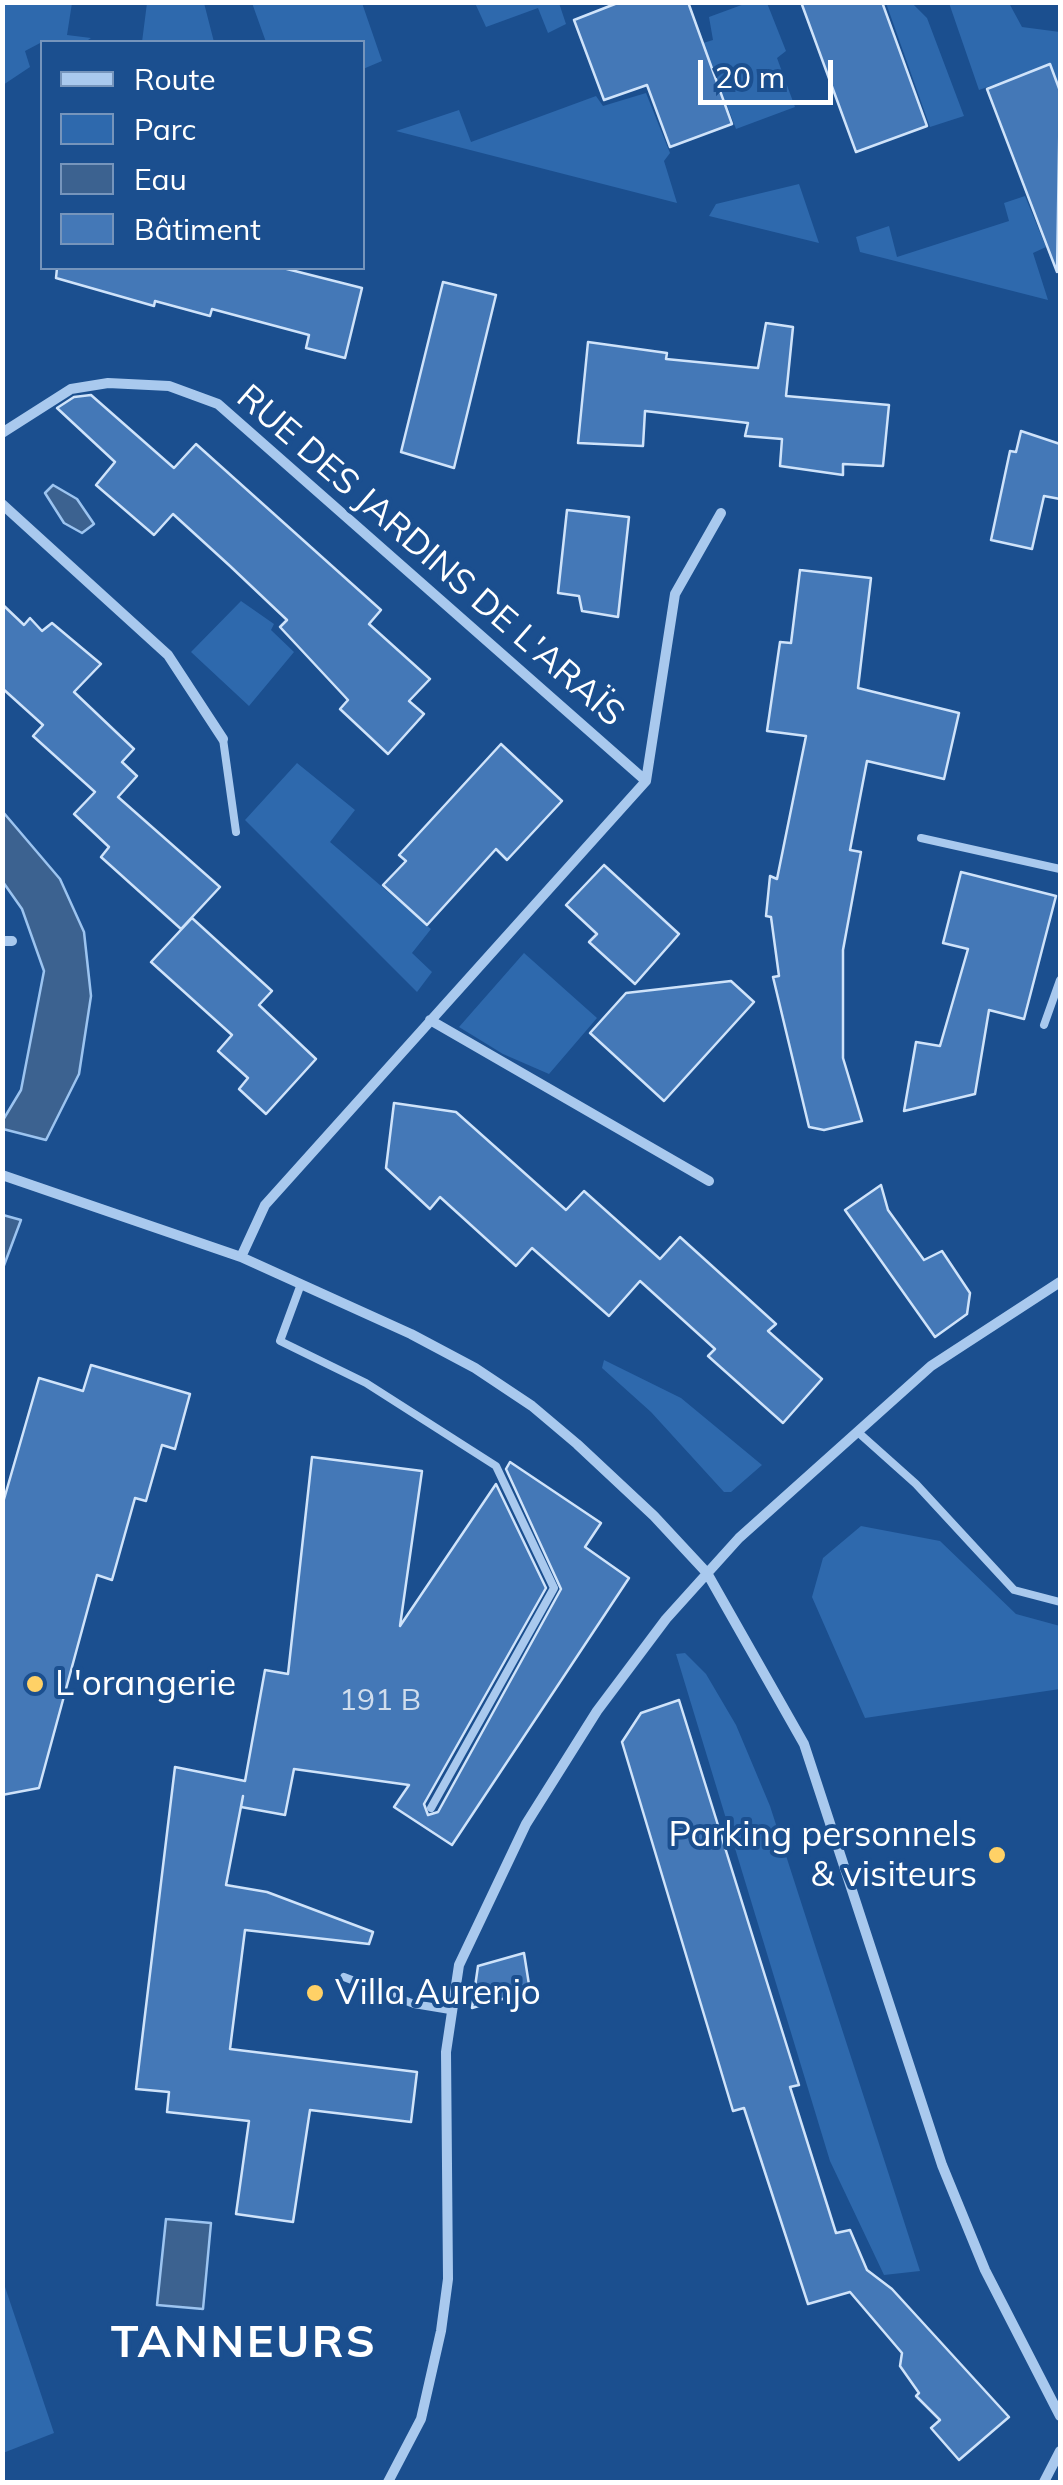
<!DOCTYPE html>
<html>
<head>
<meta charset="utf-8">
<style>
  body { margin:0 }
  #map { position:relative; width:1063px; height:2485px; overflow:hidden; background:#1b4f8f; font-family:Mulish,sans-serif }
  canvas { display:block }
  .frame { position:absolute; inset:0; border:5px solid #fff; pointer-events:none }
  .legend { position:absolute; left:40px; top:40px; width:325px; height:230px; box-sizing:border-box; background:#1b4f8f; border:2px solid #7695bc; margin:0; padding:12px 18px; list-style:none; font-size:30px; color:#fff }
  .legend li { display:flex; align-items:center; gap:20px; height:50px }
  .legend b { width:50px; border:2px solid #7695bc }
  .scale { position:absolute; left:698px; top:60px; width:135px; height:45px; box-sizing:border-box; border:5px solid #fff; border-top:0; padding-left:12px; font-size:30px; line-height:35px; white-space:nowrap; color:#fff; -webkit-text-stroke:8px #1b4f8f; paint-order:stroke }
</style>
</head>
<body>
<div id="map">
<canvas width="1063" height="2485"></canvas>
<div class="frame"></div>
<ul class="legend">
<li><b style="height:12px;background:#a9c9ee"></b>Route</li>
<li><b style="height:28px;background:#2e69ad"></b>Parc</li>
<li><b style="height:28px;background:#3c6290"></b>Eau</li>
<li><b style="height:28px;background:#4478b7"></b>Bâtiment</li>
</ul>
<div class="scale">20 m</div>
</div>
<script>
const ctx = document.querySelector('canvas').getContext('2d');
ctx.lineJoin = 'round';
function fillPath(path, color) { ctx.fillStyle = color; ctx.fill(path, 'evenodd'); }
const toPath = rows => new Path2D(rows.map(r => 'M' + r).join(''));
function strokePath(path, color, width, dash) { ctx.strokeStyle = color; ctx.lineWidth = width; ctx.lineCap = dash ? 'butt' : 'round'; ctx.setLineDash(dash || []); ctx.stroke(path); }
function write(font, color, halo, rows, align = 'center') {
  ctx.font = font + ' Mulish,sans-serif'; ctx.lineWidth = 8; ctx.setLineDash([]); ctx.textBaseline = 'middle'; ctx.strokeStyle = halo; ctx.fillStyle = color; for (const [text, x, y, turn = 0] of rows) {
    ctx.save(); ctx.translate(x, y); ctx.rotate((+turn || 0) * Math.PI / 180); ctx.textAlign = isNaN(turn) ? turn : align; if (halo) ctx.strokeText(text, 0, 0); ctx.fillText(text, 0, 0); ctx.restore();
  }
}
fillPath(toPath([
  [3,2,72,3,67,35,91,38,85,42,42,42,25,51,30,67,3,85],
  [147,3,204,3,214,42,142,42],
  [252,3,362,3,382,61,363,69,362,42,266,42],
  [475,3,559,3,566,24,548,33,538,8,486,27],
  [747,3,767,3,786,51,777,58,795,107,736,129,703,43,713,40,709,17],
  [886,3,912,3,927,18,964,116,930,127],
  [949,3,1009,3,1022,27,1060,32,1060,91,1050,65,979,90],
  [646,93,670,153,664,161,677,203,396,131,459,110,471,142,596,96,603,106],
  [799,184,819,243,709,216,716,204],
  [1025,196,1046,247,1033,253,1048,300,860,252,856,237,889,226,897,257,1009,221,1004,203],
  [241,601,274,624,271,630,294,652,249,706,191,652],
  [297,763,355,810,330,842,431,929,412,953,432,972,417,992,245,820],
  [524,953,597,1018,549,1074,503,1054,459,1027],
  [604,1360,681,1398,762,1465,731,1492,724,1492,651,1412,602,1368],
  [861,1526,940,1541,1016,1614,1060,1626,1060,1689,865,1718,812,1597,823,1558],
  [685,1653,706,1674,736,1725,770,1806,920,2271,884,2275,830,2161,676,1654],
  [3,2281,54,2433,3,2453,2,2453]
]), '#2e69ad');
const water = toPath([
  [53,485,77,499,94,524,82,533,64,523,45,493,53,485],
  [3,812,60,879,84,932,91,996,79,1074,46,1140,3,1129,3,1120,21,1090,44,971,22,909,3,882,3,812],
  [3,1215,21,1220,3,1268,2,1215,3,1215],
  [166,2219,211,2223,203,2309,157,2305,166,2219]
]);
fillPath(water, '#3c6290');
strokePath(water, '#9cc4f0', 2.5);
const building = toPath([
  [620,2,688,2,732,124,670,147,647,85,604,100,574,20,620,2],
  [801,2,882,2,927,126,856,152,801,2],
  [1050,64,1060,91,1057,272,987,89,1050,64],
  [57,268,283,268,362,288,345,358,306,348,309,335,212,309,210,316,155,301,154,306,56,278,57,268],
  [443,282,496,295,454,468,401,452,443,282],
  [766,323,793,327,786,396,889,405,883,466,843,464,843,475,780,466,782,439,745,436,748,423,645,411,643,446,578,443,588,342,667,353,666,359,758,368,766,323],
  [91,395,174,468,196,444,381,610,369,624,430,679,409,701,424,714,388,754,340,709,348,700,280,627,287,620,230,566,173,514,154,535,96,485,115,462,57,408,74,397,91,395],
  [1021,431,1060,444,1060,499,1044,496,1032,549,991,540,1010,451,1016,452,1021,431],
  [567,510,629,517,618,617,582,611,579,596,558,593,567,510],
  [800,570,871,578,858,688,959,713,944,779,867,761,850,850,861,852,843,950,843,1058,862,1121,824,1130,809,1127,773,977,779,976,771,917,766,916,770,876,777,879,806,736,767,731,780,642,791,643,800,570],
  [2,604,24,625,30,618,42,631,52,623,101,664,74,692,134,749,122,762,137,776,118,797,220,887,181,929,101,857,109,847,74,814,95,792,33,736,43,725,2,688,2,604],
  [501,744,562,801,507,860,496,849,427,925,383,885,406,861,399,855,501,744],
  [604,865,679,934,635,984,589,942,597,934,566,905,604,865],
  [961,872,1056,896,1024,1019,989,1010,975,1094,904,1111,916,1042,940,1046,968,949,943,943,961,872],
  [192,918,272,991,259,1005,316,1059,266,1114,239,1089,248,1078,218,1051,232,1035,151,962,192,918],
  [731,981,754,1002,664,1101,590,1033,626,993,731,981],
  [394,1103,456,1112,566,1210,584,1191,660,1259,680,1237,776,1324,768,1331,822,1379,783,1423,708,1356,715,1349,640,1281,609,1316,532,1248,516,1266,440,1197,430,1209,386,1168,394,1103],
  [881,1185,888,1210,924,1260,942,1251,970,1293,967,1314,935,1337,845,1210,881,1185],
  [91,1365,190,1394,175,1449,162,1445,146,1501,135,1498,112,1580,97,1575,39,1788,2,1795,2,1506,39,1378,83,1391,91,1365],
  [312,1457,422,1471,400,1626,496,1484,546,1588,424,1804,428,1815,438,1812,561,1589,506,1469,510,1462,601,1523,585,1547,629,1578,452,1845,394,1807,409,1785,294,1769,285,1815,241,1807,243,1796,226,1885,267,1892,373,1932,369,1944,245,1930,230,2049,417,2072,411,2122,310,2110,293,2222,236,2214,249,2121,167,2112,169,2092,136,2089,175,1767,245,1781,265,1670,288,1674,312,1457],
  [679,1700,799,2085,790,2087,836,2233,850,2230,867,2270,892,2289,1009,2417,959,2460,931,2428,940,2420,916,2396,919,2393,900,2366,902,2353,850,2292,808,2304,744,2108,733,2111,622,1742,641,1713,679,1700],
  [524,1953,530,1991,472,2008,478,1966,524,1953]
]);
fillPath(building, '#4478b7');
strokePath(building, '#cfe3fa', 2.5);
strokePath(toPath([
  [223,739,236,832],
  [921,838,1060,869],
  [1044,1025,1060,980],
  [301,1284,280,1341,366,1383,496,1466,554,1588,431,1808],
  [860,1434,916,1484,1014,1590,1060,1602],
  [344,1977,414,2004,450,2010]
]), '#a9c9ee', 8);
strokePath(toPath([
  [2,433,71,389,108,383,169,386,218,404,646,781],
  [2,504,168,655,223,739],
  [2,941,12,941],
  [430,1020,709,1181],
  [2,1175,241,1257,411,1334,475,1368,532,1406,577,1444,654,1516,707,1573,804,1744,942,2165,985,2270,1060,2416],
  [241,1257,265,1205,646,781,675,594,721,513],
  [388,2482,421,2419,441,2331,448,2279,446,2052,459,1965,526,1824,597,1711,666,1619,739,1538,931,1366,1060,1282],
  [1044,2482,1060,2451]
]), '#a9c9ee', 10);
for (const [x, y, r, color] of [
  [35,1684,10,"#ffd166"],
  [997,1855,10,"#ffd166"],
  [315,1993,10,"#ffd166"]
]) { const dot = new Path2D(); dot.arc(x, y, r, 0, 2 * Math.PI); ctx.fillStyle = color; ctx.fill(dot); strokePath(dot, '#1b4f8f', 4); }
write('30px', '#d0dded', null, [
  ["191 B",380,1701]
]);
write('35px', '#fff', '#1b4f8f', [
  ["RUE DES JARDINS DE L'ARAÏS",430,556,41]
]);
write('35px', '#fff', '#1b4f8f', [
  ["L'orangerie",55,1684],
  ["Parking personnels",977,1835,"right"],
  ["& visiteurs",977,1875,"right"],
  ["Villa Aurenjo",335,1993]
], 'left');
ctx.letterSpacing = '2.5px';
write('bold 45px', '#fff', '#1b4f8f', [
  ["TANNEURS",244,2343]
]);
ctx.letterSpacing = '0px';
</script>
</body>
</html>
